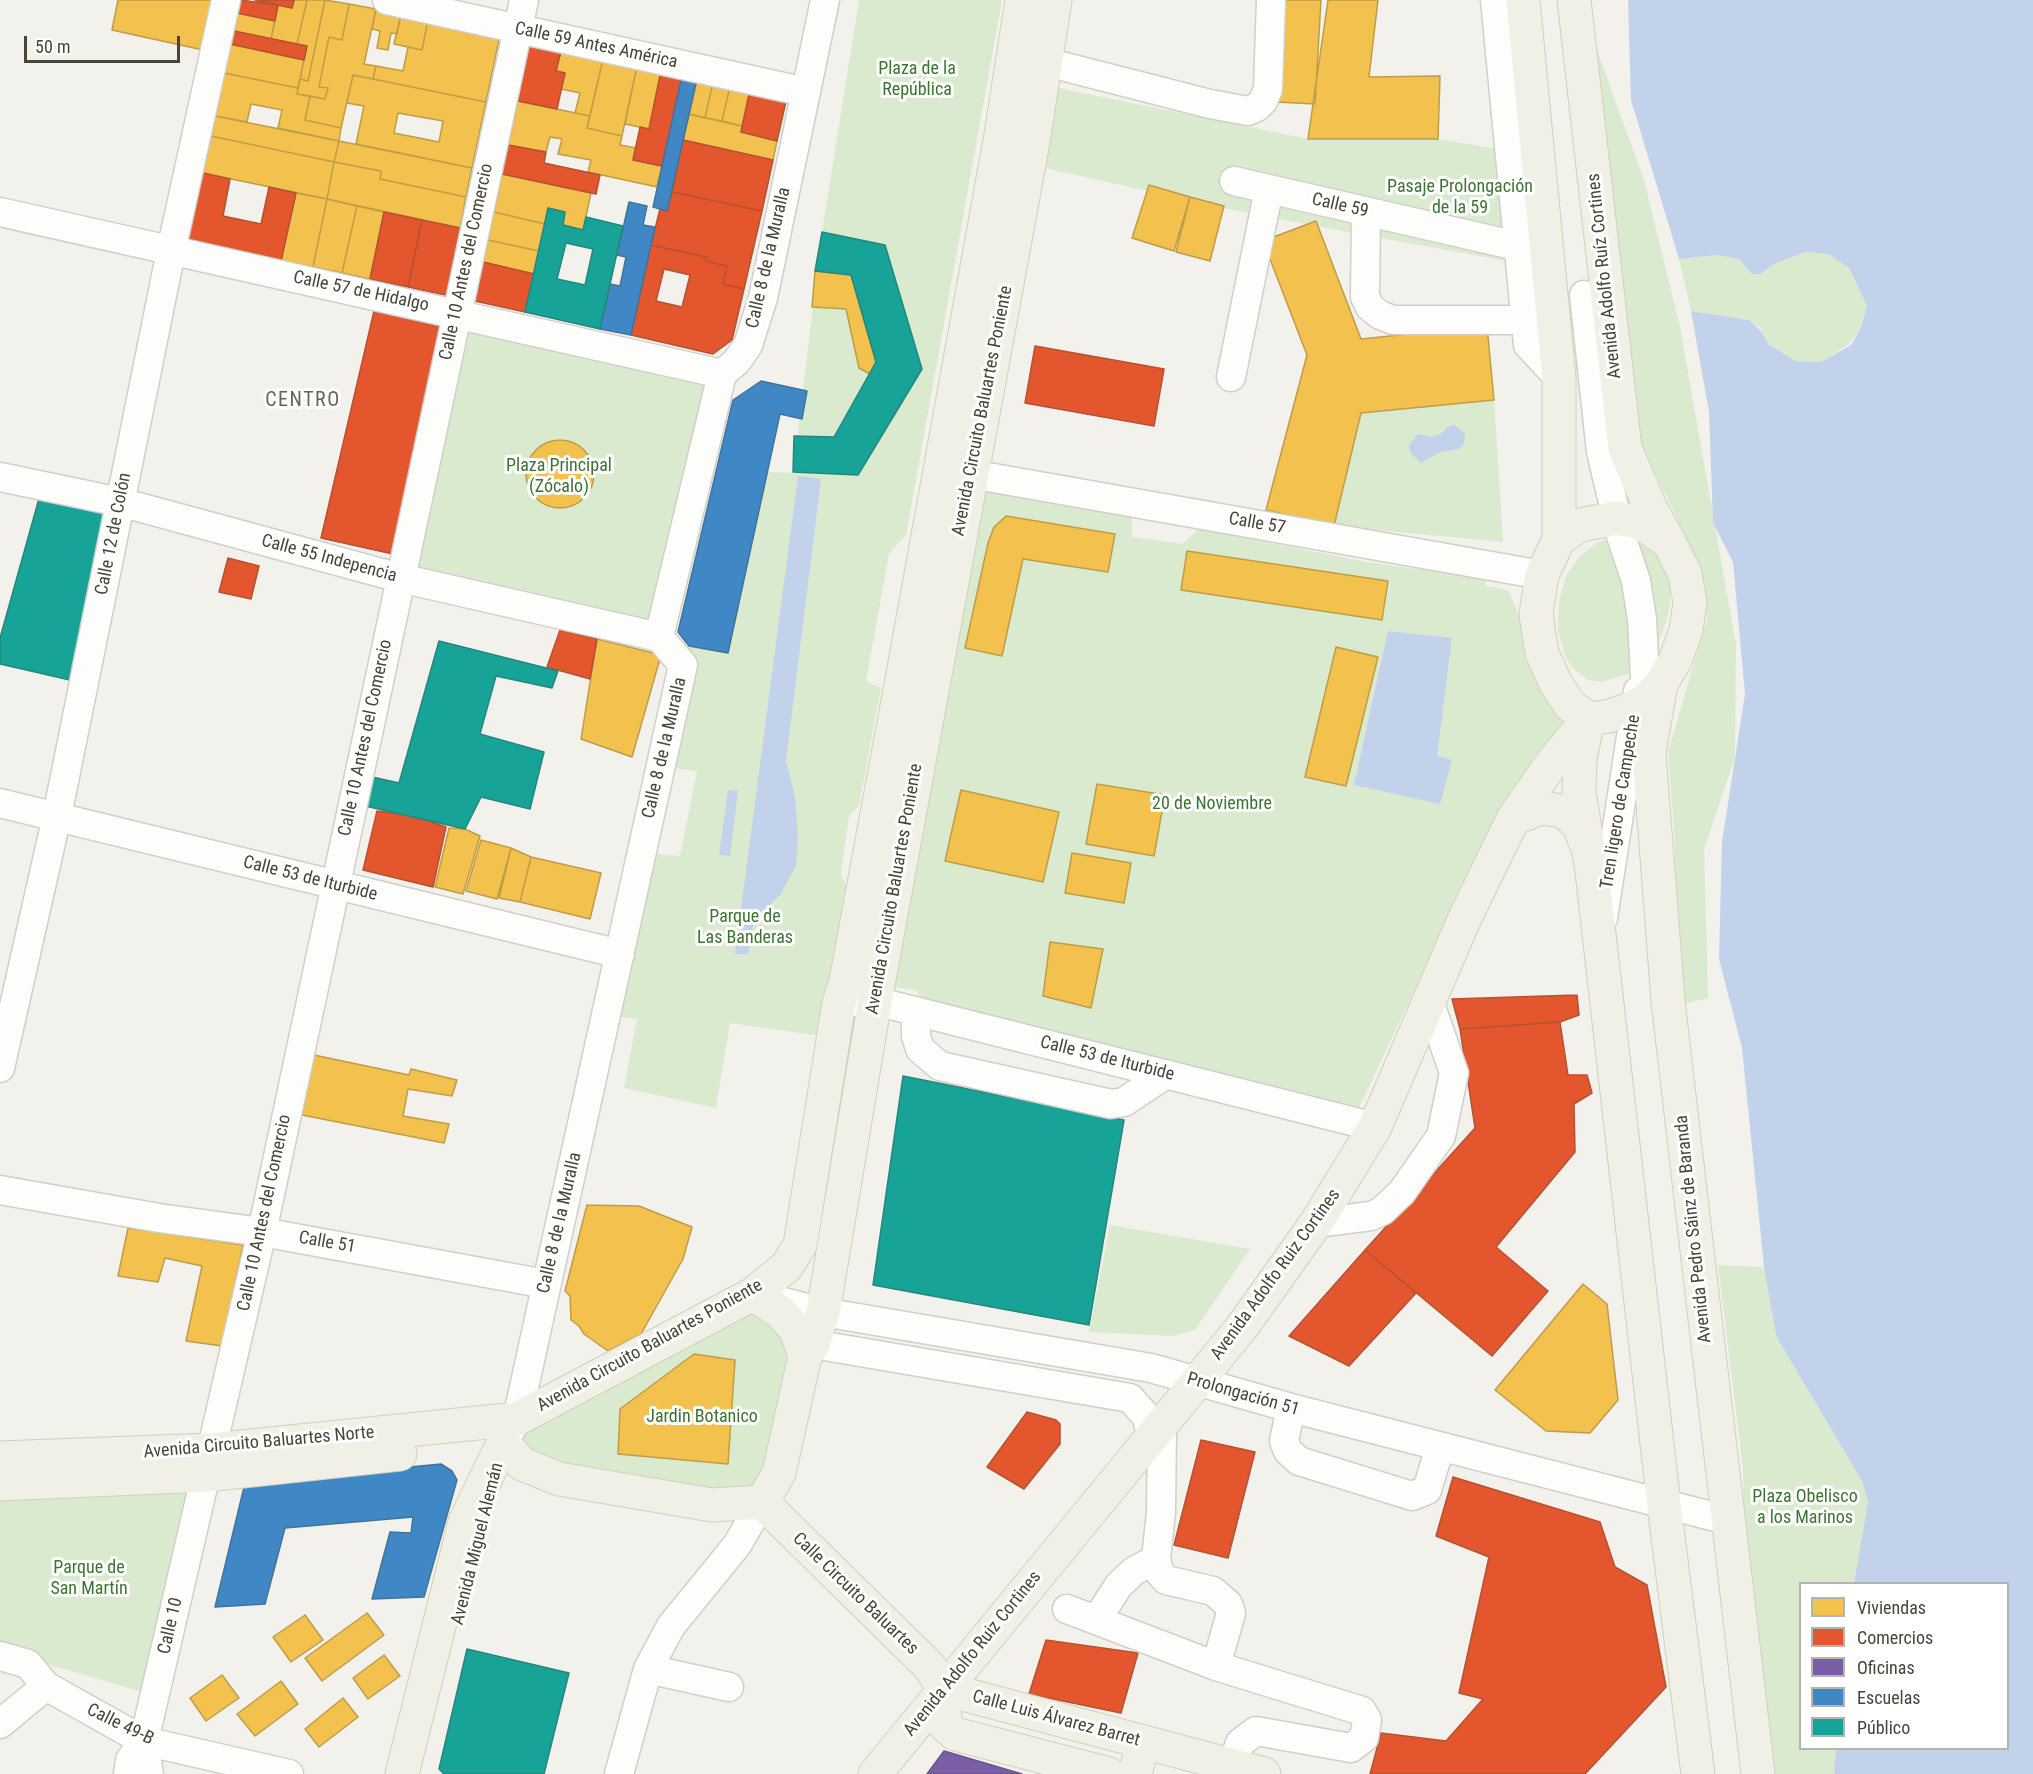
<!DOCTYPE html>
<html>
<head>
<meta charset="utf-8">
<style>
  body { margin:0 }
  #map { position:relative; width:2033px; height:1774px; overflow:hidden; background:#f2f1ec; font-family:"Roboto Condensed",sans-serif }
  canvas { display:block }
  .legend { position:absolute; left:1799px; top:1582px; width:210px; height:168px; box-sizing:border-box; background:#fff; border:2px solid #b5b5b0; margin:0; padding:8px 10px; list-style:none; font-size:18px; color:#474539 }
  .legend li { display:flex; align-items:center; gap:12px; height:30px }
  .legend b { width:30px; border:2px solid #b5b5b0 }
  .scale { position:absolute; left:24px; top:36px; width:156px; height:27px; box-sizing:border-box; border:3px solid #474539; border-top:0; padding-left:8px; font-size:18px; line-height:21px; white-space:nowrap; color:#474539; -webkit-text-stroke:4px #fff; paint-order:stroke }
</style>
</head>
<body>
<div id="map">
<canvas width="2033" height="1774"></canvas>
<ul class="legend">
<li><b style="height:16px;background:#f2c14e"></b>Viviendas</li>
<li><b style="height:16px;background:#e4572e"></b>Comercios</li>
<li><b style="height:16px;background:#7b5ea7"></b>Oficinas</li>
<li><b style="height:16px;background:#3f88c5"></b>Escuelas</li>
<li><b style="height:16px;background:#17a398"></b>Público</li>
</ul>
<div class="scale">50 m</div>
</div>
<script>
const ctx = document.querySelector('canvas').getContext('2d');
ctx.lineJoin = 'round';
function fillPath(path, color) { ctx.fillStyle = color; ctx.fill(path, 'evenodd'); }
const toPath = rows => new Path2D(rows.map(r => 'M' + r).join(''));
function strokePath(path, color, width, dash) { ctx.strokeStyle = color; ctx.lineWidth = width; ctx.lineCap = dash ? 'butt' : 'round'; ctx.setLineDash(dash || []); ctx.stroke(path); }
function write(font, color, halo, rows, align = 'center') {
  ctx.font = font + ' "Roboto Condensed",sans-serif'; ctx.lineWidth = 6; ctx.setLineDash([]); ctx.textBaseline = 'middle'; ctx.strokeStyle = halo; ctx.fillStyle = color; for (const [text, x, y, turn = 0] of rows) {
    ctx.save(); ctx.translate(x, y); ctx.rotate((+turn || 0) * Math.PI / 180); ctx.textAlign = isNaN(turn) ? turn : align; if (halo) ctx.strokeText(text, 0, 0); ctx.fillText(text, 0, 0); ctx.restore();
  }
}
fillPath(toPath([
  [859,0,1002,0,906,535,889,554,866,681,881,688,859,805,849,816,841,874,847,888,827,1037,730,1023,716,1108,624,1088,637,1019,615,1016,646,853,680,856,697,771,666,767,689,646,728,653,767,472,800,473,793,472,822,232],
  [1593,39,1644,180,1680,327,1736,645,1735,757,1704,850,1708,998,1680,1005,1674,828,1668,752,1707,619,1702,581,1674,512,1637,438],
  [1053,87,1308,139,1438,139,1521,153,1534,266,1256,215,1044,168],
  [1806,252,1828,254,1849,268,1867,306,1861,327,1849,344,1821,362,1797,361,1768,344,1761,329,1749,320,1691,311,1679,259,1717,255,1739,259,1753,274,1760,274,1776,263],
  [456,312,722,374,654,636,400,578],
  [1494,400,1503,542,1334,526,1361,413],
  [980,489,1132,513,1132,537,1182,544,1199,529,1367,562,1486,579,1485,586,1508,590,1568,726,1451,913,1357,1112,921,1001,917,990,886,986],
  [1621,536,1640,542,1655,551,1665,569,1671,588,1669,611,1662,634,1652,652,1631,673,1602,682,1588,680,1575,670,1566,659,1558,631,1559,601,1566,576,1579,557,1598,542],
  [1110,1225,1250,1249,1195,1330,1172,1336,1089,1332],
  [1718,1265,1764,1267,1776,1336,1862,1481,1868,1501,1854,1583,1800,1584,1800,1748,1836,1749,1834,1774,1771,1774,1745,1561,1743,1469],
  [753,1294,796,1330,762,1502,522,1464,517,1419],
  [184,1485,194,1496,149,1694,0,1650,0,1494]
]), '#daeacf');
fillPath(toPath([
  [1628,0,2033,0,2033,1774,1834,1774,1836,1749,2008,1748,2008,1584,1854,1583,1868,1502,1862,1481,1776,1336,1764,1267,1742,1048,1719,959,1722,842,1745,694,1733,562,1713,523,1709,412,1691,311,1749,320,1762,332,1768,344,1796,361,1821,362,1851,345,1861,327,1867,306,1849,268,1828,254,1806,252,1776,263,1760,274,1752,274,1739,259,1717,255,1679,259,1631,100],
  [1454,425,1465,433,1464,444,1459,449,1441,452,1421,463,1410,452,1409,445,1418,434,1432,437,1442,433,1447,427],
  [798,476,821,479,786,761,795,797,798,838,796,866,780,895,754,920,748,954,735,954],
  [1388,631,1452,638,1437,756,1452,760,1440,804,1354,785],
  [728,790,738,791,730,856,719,855]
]), '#c2d2eb');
const homes = toPath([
  [118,0,214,0,203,50,112,30,118,0],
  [294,0,307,0,297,44,271,39,278,5,292,8,294,0],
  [307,0,325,0,308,81,300,79,307,46,297,44,307,0],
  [325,0,349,4,342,40,329,37,319,87,328,88,325,99,297,94,300,79,308,81,325,0],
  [1282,0,1321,0,1315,104,1276,102,1282,0],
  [1328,0,1378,0,1369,77,1440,76,1438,139,1308,139,1328,0],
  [349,4,376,9,364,64,376,66,373,79,353,75,341,128,305,120,310,96,325,99,328,88,319,87,329,37,342,40,349,4],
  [376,9,401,14,397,34,391,33,388,50,377,48,380,31,372,29,376,9],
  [237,13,275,21,271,39,234,31,237,13],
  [401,14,428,20,422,50,394,44,401,14],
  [428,20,500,35,486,102,373,79,376,66,403,71,408,47,422,50,428,20],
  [230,44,304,60,298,88,224,73,230,44],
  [561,51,603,59,590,116,575,113,580,93,561,89,565,73,556,71,561,51],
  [603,59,637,66,622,136,587,128,603,59],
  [637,66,661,71,649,129,625,124,637,66],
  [224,73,298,88,297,94,310,96,305,120,341,128,339,141,278,128,282,110,251,104,247,122,215,116,224,73],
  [353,75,486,102,472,168,356,144,364,106,347,103,353,75],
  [398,113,443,121,439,142,394,133,398,113],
  [697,79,713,82,705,118,689,114,697,79],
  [713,82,730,86,722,121,705,118,713,82],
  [730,86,750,90,742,126,722,121,730,86],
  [518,101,590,116,587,128,622,136,620,145,636,148,633,160,662,166,657,187,588,172,591,160,558,154,562,139,550,137,546,152,508,145,518,101],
  [689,114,742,126,741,132,777,141,773,160,683,140,689,114],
  [215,116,339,141,334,162,211,136,215,116],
  [211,136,334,162,327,199,203,173,211,136],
  [339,141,472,168,466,197,380,179,381,171,334,162,339,141],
  [334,162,381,171,380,179,466,197,460,228,327,199,334,162],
  [502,174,591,193,583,230,563,225,565,212,548,208,545,224,494,212,502,174],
  [1149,185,1190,197,1174,251,1132,238,1149,185],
  [296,193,327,199,313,267,281,261,296,193],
  [1190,197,1224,206,1210,261,1176,252,1190,197],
  [327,199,357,206,342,273,313,267,327,199],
  [357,206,384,212,370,279,342,273,357,206],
  [494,212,545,224,539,251,488,240,494,212],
  [1316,221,1361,339,1487,326,1494,400,1361,413,1334,526,1266,510,1307,355,1263,241,1316,221],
  [488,240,539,251,534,274,483,262,488,240],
  [815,271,851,275,876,362,870,374,859,368,846,309,812,307,815,271],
  '526 474a34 34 0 1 1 68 0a34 34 0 1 1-68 0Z',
  [1006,516,1115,534,1108,572,1023,559,1002,656,965,648,988,543,994,527,1006,516],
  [1187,551,1388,581,1382,620,1181,590,1187,551],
  [597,639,661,655,632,757,581,739,597,639],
  [1336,647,1378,657,1346,786,1305,777,1336,647],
  [1097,784,1165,795,1154,856,1086,844,1097,784],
  [961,790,1059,812,1043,882,945,861,961,790],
  [449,828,465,829,480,836,463,894,435,887,449,828],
  [481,840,511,848,497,899,466,891,481,840],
  [511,848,531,857,520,902,499,898,511,848],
  [1072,853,1131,863,1124,903,1065,893,1072,853],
  [531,857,601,873,590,919,520,902,531,857],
  [1050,942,1103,949,1091,1008,1043,996,1050,942],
  [314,1055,409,1075,411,1069,457,1080,452,1096,408,1089,403,1116,449,1124,444,1143,302,1115,314,1055],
  [587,1205,639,1206,692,1227,683,1259,641,1334,608,1351,584,1334,579,1326,571,1320,570,1296,565,1291,587,1205],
  [128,1228,243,1245,222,1346,186,1341,202,1266,165,1258,158,1282,118,1276,128,1228],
  [1583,1284,1607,1304,1618,1400,1590,1433,1546,1431,1495,1390,1583,1284],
  [694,1354,735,1360,728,1464,618,1454,620,1409,694,1354],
  [367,1613,384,1635,322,1681,305,1658,367,1613],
  [305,1615,323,1640,291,1662,273,1637,305,1615],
  [384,1655,400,1676,368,1699,353,1678,384,1655],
  [222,1675,239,1698,206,1721,190,1698,222,1675],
  [281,1681,298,1704,255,1736,237,1714,281,1681],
  [343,1698,358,1717,319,1747,305,1729,343,1698]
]);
fillPath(homes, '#f2c14e');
strokePath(homes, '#bf9c48', 1.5);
const shops = toPath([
  [240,0,278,5,275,21,237,13,240,0],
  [255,0,294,0,292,8,255,0],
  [234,31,307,46,304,60,230,44,234,31],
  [530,44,561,51,556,71,565,73,557,109,518,101,530,44],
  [661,71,682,76,662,166,633,160,640,127,649,129,661,71],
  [750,90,787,97,777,141,741,132,750,90],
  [683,140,773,160,762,211,672,192,683,140],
  [508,145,546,152,544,163,600,175,596,194,502,174,508,145],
  [203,173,230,179,223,216,261,224,269,187,296,193,281,261,188,241,203,173],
  [672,192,762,211,744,289,723,284,727,266,705,261,706,257,651,245,660,209,667,211,672,192],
  [384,212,422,220,408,287,370,279,384,212],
  [422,220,460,228,446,295,408,287,422,220],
  [651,245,706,257,705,261,727,266,723,284,744,289,732,340,713,354,631,335,651,245],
  [664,269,690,275,682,307,656,301,664,269],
  [483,262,534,274,525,312,475,301,483,262],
  [374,311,446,328,393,554,321,538,374,311],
  [1035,346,1164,369,1154,426,1025,403,1035,346],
  [228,558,259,566,251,599,219,592,228,558],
  [560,630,597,639,590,679,547,667,560,630],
  [377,811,411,815,446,827,433,887,363,870,377,811],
  [1577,995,1579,1015,1560,1022,1460,1029,1452,999,1577,995],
  [1560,1022,1568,1075,1587,1075,1592,1093,1574,1104,1575,1152,1496,1247,1548,1291,1492,1356,1365,1250,1475,1128,1460,1029,1560,1022],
  [1365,1250,1416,1293,1349,1366,1289,1336,1365,1250],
  [1027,1412,1056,1420,1060,1424,1060,1444,1024,1489,987,1467,1027,1412],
  [1201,1440,1255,1452,1228,1558,1174,1545,1201,1440],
  [1453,1477,1600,1522,1615,1567,1647,1585,1666,1687,1585,1774,1370,1774,1381,1733,1446,1741,1483,1699,1459,1693,1489,1557,1436,1536,1453,1477],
  [1046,1640,1138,1653,1121,1713,1029,1694,1046,1640]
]);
fillPath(shops, '#e4572e');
strokePath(shops, '#b55231', 1.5);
const offices = toPath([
  [944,1751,1022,1774,927,1774,944,1751]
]);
fillPath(offices, '#7b5ea7');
strokePath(offices, '#6b5686', 1.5);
const schools = toPath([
  [682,76,697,79,667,211,653,207,682,76],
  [629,202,647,206,643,225,655,227,631,335,600,329,610,284,620,286,626,257,617,255,629,202],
  [761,381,807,391,802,419,780,414,728,653,689,646,678,632,733,400,761,381],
  [441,1464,452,1471,457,1480,424,1597,372,1599,390,1532,411,1533,413,1517,285,1528,265,1604,215,1607,245,1483,441,1464]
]);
fillPath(schools, '#3f88c5');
strokePath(schools, '#41749b', 1.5);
const public = toPath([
  [548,208,565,212,563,225,583,230,586,217,623,226,600,329,525,312,548,208],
  [566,243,593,249,585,285,557,279,566,243],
  [822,232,885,245,922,369,858,475,793,472,794,436,834,437,876,362,851,275,815,271,822,232],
  [40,495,117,512,83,683,0,664,0,638,40,495],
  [439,641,558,671,552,688,496,676,480,734,544,752,530,809,481,797,465,829,361,805,368,776,399,783,439,641],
  [903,1076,1124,1120,1089,1325,873,1285,903,1076],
  [467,1649,569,1673,544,1774,444,1774,439,1769,467,1649]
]);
fillPath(public, '#17a398');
strokePath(public, '#25877c', 1.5);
const minor = toPath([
  [387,0,806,92],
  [1495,0,1528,345,1559,378],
  [1046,62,1210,104,1248,111,1257,107,1263,101,1268,89,1271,0],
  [1234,181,1517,246],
  [0,212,722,374],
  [1366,212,1365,297,1370,307,1380,315,1393,320,1525,320],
  [1584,295,1601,452,1621,536,1636,581,1642,619,1647,716],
  [1231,377,1269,189],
  [971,474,1542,575],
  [0,477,120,502,400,578,659,637],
  [0,803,620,954],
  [1603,918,1638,691],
  [853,1002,875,1001,1375,1127],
  [916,1011,916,1036,920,1049,940,1066,1111,1104,1124,1102,1166,1074],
  [0,1068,57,816,171,251,226,0],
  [0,1190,159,1218,262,1232,546,1284],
  [1316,1223,1371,1216,1382,1211,1402,1192,1441,1136,1454,1073,1429,1001],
  [760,1296,823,1312,1151,1368,1291,1408,1727,1520],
  [813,1344,1130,1398,1146,1416,1152,1436],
  [1291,1408,1284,1441,1288,1451,1299,1461,1412,1496,1427,1490,1440,1447],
  [1162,1426,1161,1512,1156,1559,1159,1572,1166,1580,1213,1591,1228,1604,1231,1613,1216,1666,1362,1711,1367,1720,1364,1738,1351,1748,1256,1731,1240,1743,1232,1766],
  [509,1433,517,1419,683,665,659,637,722,374,737,361,748,345,763,298,825,0],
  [1067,1609,1216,1666],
  [1097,1619,1119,1585,1134,1571,1156,1559],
  [0,1656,28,1664,46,1686,144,1741,289,1774],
  [648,1669,729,1687],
  [0,1724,46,1686],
  [144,1741,149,1774],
  [128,1774,130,1760,144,1741,262,1232,524,0],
  [619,1774,648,1669,671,1626,737,1545,762,1502]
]);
const major = toPath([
  [1523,0,1559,378,1559,539],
  [1574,0,1625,448,1650,507,1668,540],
  [1616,518,1639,522,1669,542,1685,574,1690,602,1686,630,1675,661,1661,684,1646,700,1630,709,1610,716,1588,719,1570,705,1556,684,1542,653,1536,614,1542,575,1559,539,1580,525,1616,518],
  [1661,684,1649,753,1668,1001,1758,1774],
  [1587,724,1580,759,1579,792,1592,872,1664,1505,1698,1774],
  [1513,819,1541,808,1563,811,1579,825,1585,842],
  [753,1294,780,1312,796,1330,805,1356],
  [503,1443,522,1464,559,1479,712,1505,762,1502],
  [0,1458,211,1450,517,1419,753,1294,787,1266,800,1245,839,1003,846,981,898,701,1001,135,1022,0],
  [0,1484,206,1475,400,1454],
  [762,1502,779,1473,805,1356,813,1344,823,1312,875,1001,1033,142,1055,0],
  [762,1502,929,1666,944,1689],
  [944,1689,1264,1774],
  [944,1689,945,1725,955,1734,1109,1774],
  [402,1774,465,1522,503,1443],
  [875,1774,1242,1327,1316,1223,1375,1127,1464,920,1513,819,1549,767,1588,719],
  [1135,1774,1143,1743]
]);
strokePath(minor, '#d0cfca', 31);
strokePath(major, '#d2d0bc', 35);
strokePath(minor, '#fdfdfc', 28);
strokePath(major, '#f0f0e6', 33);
write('18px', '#474539', '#fff', [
  ["Calle 59 Antes América",596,46,12],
  ["Calle 59",1340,206,13],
  ["Calle 8 de la Muralla",769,258,-77],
  ["Calle 10 Antes del Comercio",467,262,-78],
  ["Avenida Adolfo Ruíz Cortines",1605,276,-96],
  ["Calle 57 de Hidalgo",361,292,12],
  ["Avenida Circuito Baluartes Poniente",983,411,-79],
  ["Calle 57",1257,524,10],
  ["Calle 12 de Colón",114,534,-79],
  ["Calle 55 Indepencia",329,559,15],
  ["Calle 10 Antes del Comercio",366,738,-78],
  ["Calle 8 de la Muralla",665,748,-77],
  ["Tren ligero de Campeche",1621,802,-81],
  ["Calle 53 de Iturbide",310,879,14],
  ["Avenida Circuito Baluartes Poniente",895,889,-80],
  ["Calle 53 de Iturbide",1107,1059,14],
  ["Calle 10 Antes del Comercio",265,1213,-78],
  ["Calle 8 de la Muralla",560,1223,-77],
  ["Avenida Pedro Sáinz de Baranda",1694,1229,-96],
  ["Calle 51",327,1243,10],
  ["Avenida Adolfo Ruiz Cortines",1276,1275,-54],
  ["Avenida Circuito Baluartes Poniente",650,1346,-29],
  ["Prolongación 51",1243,1395,16],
  ["Avenida Circuito Baluartes Norte",259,1443,-5],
  ["Avenida Miguel Alemán",478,1544,-76],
  ["Calle Circuito Baluartes",855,1594,44],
  ["Calle 10",171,1626,-77],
  ["Avenida Adolfo Ruiz Cortines",973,1654,-51],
  ["Calle Luis Álvarez Barret",1056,1719,15],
  ["Calle 49-B",120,1725,26]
]);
write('18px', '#3c7431', '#fff', [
  ["Plaza de la",917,69],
  ["República",917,90],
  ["Pasaje Prolongación",1460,187],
  ["de la 59",1460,208],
  ["Plaza Principal",559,466],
  ["(Zócalo)",559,487],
  ["20 de Noviembre",1212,804],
  ["Parque de",745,917],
  ["Las Banderas",745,938],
  ["Jardin Botanico",702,1417],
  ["Plaza Obelisco",1805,1497],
  ["a los Marinos",1805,1518],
  ["Parque de",89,1568],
  ["San Martín",89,1589]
]);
ctx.letterSpacing = '1.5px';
write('20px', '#696451', '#fff', [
  ["CENTRO",303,401]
]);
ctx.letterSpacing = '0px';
</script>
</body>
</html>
